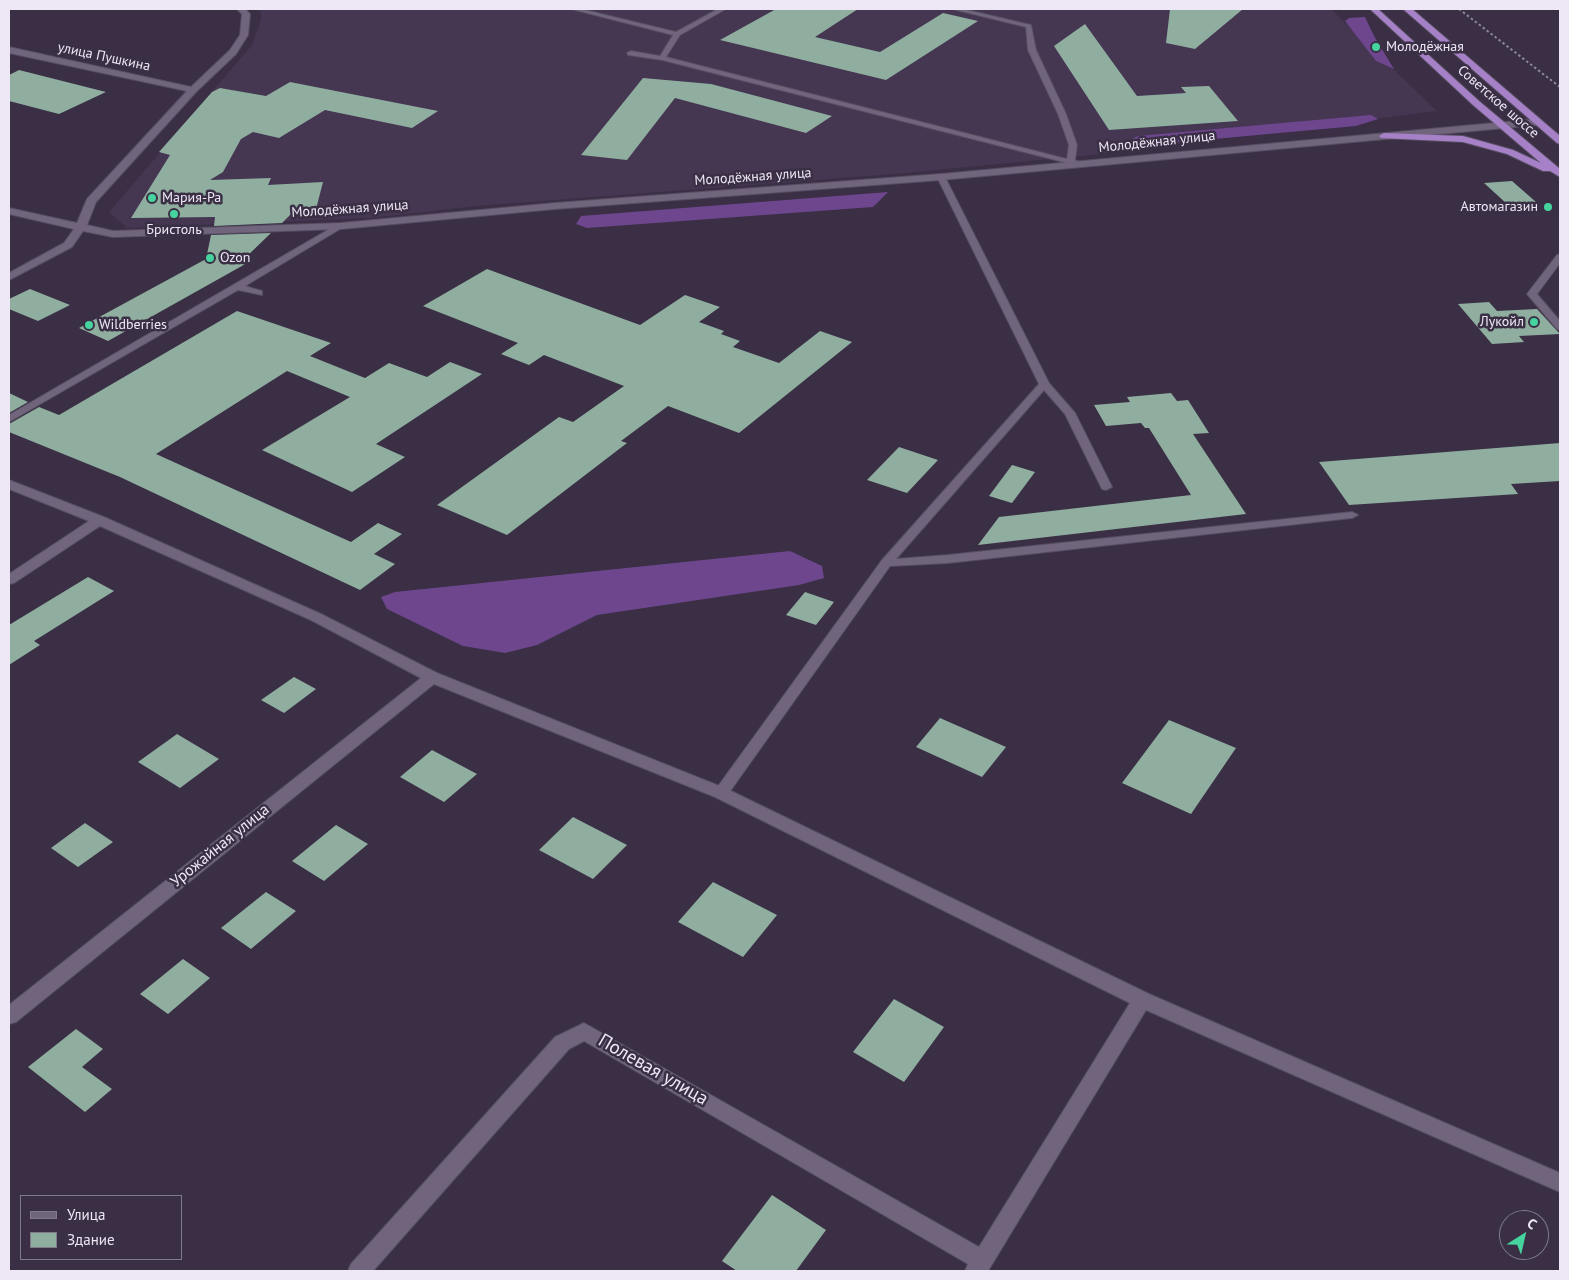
<!DOCTYPE html>
<html>
<head>
<meta charset="utf-8">
<style>
  body { margin:0 }
  #map { position:relative; width:1569px; height:1280px; overflow:hidden; background:#3a2f45; font-family:"PT Sans",sans-serif }
  canvas { display:block }
  .frame { position:absolute; inset:0; border:10px solid #eee7f5; pointer-events:none }
  .legend { position:absolute; left:20px; top:1195px; width:162px; height:65px; box-sizing:border-box; background:#3a2f45; border:1px solid #82798b; margin:0; padding:6px 9px; list-style:none; font-size:15px; color:#eee7f5 }
  .legend li { display:flex; align-items:center; gap:10px; height:25px }
  .legend b { width:25px; border:1px solid #82798b }
  .north { position:absolute; left:1499px; top:1210px; width:50px; height:50px; box-sizing:border-box; background:#3a2f45; border:1px solid #82798b; border-radius:50%; rotate:35deg; font-size:14px; font-weight:700; line-height:20px; text-align:center; color:#eee7f5 }
  .north::after { content:''; display:block; margin:auto; width:18px; height:22px; background:#46d49e; clip-path:polygon(50% 0,100% 100%,50% 72%,0 100%) }
</style>
</head>
<body>
<div id="map">
<canvas width="1569" height="1280"></canvas>
<div class="frame"></div>
<ul class="legend">
<li><b style="height:6px;background:#71657d"></b>Улица</li>
<li><b style="height:14px;background:#8fae9f"></b>Здание</li>
</ul>
<div class="north">С</div>
</div>
<script>
const ctx = document.querySelector('canvas').getContext('2d');
ctx.lineJoin = 'round';
function fillPath(path, color) { ctx.fillStyle = color; ctx.fill(path, 'evenodd'); }
const toPath = rows => new Path2D(rows.map(r => 'M' + r).join(''));
function strokePath(path, color, width, dash) { ctx.strokeStyle = color; ctx.lineWidth = width; ctx.lineCap = dash ? 'butt' : 'round'; ctx.setLineDash(dash || []); ctx.stroke(path); }
function write(font, color, halo, rows, align = 'center') {
  ctx.font = font + ' "PT Sans",sans-serif'; ctx.lineWidth = 5; ctx.setLineDash([]); ctx.textBaseline = 'middle'; ctx.strokeStyle = halo; ctx.fillStyle = color; for (const [text, x, y, turn = 0] of rows) {
    ctx.save(); ctx.translate(x, y); ctx.rotate((+turn || 0) * Math.PI / 180); ctx.textAlign = isNaN(turn) ? turn : align; if (halo) ctx.strokeText(text, 0, 0); ctx.fillText(text, 0, 0); ctx.restore();
  }
}
fillPath(toPath([
  [257,9,1331,9,1437,111,1102,154,895,174,476,206,371,218,127,228,109,212,252,45,261,20,261,13]
]), '#453652');
fillPath(toPath([
  [1365,17,1374,36,1394,69,1376,61,1345,21,1349,18],
  [1371,115,1378,119,1356,126,1159,144,1139,143,1132,139,1138,136],
  [888,192,873,207,587,228,576,224,581,216],
  [790,551,822,566,824,578,799,585,597,615,537,645,505,653,463,646,387,609,381,597,395,592]
]), '#6e468e');
fillPath(toPath([
  [776,9,858,9,815,37,880,52,943,13,978,21,886,80,720,40],
  [1170,9,1243,9,1195,49,1166,43],
  [1085,24,1137,96,1186,93,1181,87,1209,86,1238,121,1109,130,1054,46],
  [19,70,106,92,59,114,9,101,9,75],
  [643,78,711,84,832,116,806,133,675,98,627,160,581,155],
  [290,82,438,111,412,128,325,110,279,138,253,132,241,139,223,172,210,180,271,178,268,185,323,182,315,213,291,214,282,223,214,226,215,217,131,218,170,155,159,152,212,92,220,88,266,96],
  [1512,181,1536,202,1507,204,1484,183],
  [271,233,243,260,249,262,108,341,79,328,206,259,211,235],
  [487,269,640,325,685,295,720,307,699,322,724,331,721,334,740,341,733,347,779,363,820,331,852,342,739,433,668,406,621,441,627,443,507,535,437,505,559,417,573,422,624,386,544,355,529,365,501,354,518,343,423,306],
  [30,289,70,305,38,321,9,309,9,299],
  [1489,302,1497,311,1537,309,1560,334,1519,336,1524,342,1492,344,1458,304],
  [237,311,331,343,310,356,365,378,389,363,427,377,450,362,482,374,376,444,405,457,352,492,262,450,350,397,287,371,156,454,351,542,378,523,402,534,374,554,395,564,360,590,120,477,9,432,9,424,39,407,59,415],
  [9,393,28,402,9,413],
  [1171,393,1177,401,1188,400,1209,433,1193,434,1246,514,978,545,999,517,1191,495,1149,428,1145,428,1141,423,1106,426,1094,405,1130,402,1127,397],
  [1560,443,1560,481,1511,484,1518,494,1349,505,1319,462],
  [899,447,938,460,907,493,867,480],
  [1012,465,1035,472,1012,503,989,496],
  [88,577,114,591,34,641,40,645,9,665,9,625],
  [805,592,834,602,816,625,786,615],
  [294,677,316,689,284,713,261,700],
  [940,718,1006,747,982,777,916,747],
  [1169,720,1236,748,1191,814,1122,783],
  [177,734,219,759,180,788,138,762],
  [432,750,477,774,444,802,400,777],
  [573,817,627,845,593,879,539,850],
  [85,823,113,842,78,867,51,848],
  [336,825,368,844,324,881,292,861],
  [713,882,777,915,743,957,678,922],
  [266,892,296,911,251,949,221,928],
  [183,959,210,978,168,1014,140,994],
  [894,999,944,1027,904,1082,853,1052],
  [76,1029,103,1049,82,1067,112,1089,85,1112,28,1067],
  [772,1195,826,1230,796,1271,737,1271,722,1261]
]), '#8fae9f');
const service = toPath([
  [571,9,581,9,676,32,718,9,726,9,680,35,666,57,1067,159,1069,145,1058,114,1028,50,1026,27,952,9,963,9,1031,25,1036,50,1066,114,1077,145,1075,160,1083,164,1079,166,662,60,628,55,627,53,631,51,660,56,673,35,571,9],
  [938,175,945,177,1049,383,1075,413,1112,487,1106,490,1102,489,1065,414,1044,390,896,559,948,555,1352,512,1358,515,1352,518,948,563,890,566,726,797,716,797,714,793,716,789,882,560,1039,384,937,177,938,175],
  [338,224,345,226,245,286,262,291,262,295,238,290,9,422,9,415,338,224],
  [1560,254,1560,263,1537,294,1560,321,1560,330,1557,329,1527,294,1557,255,1560,254]
]);
const minor = toPath([
  [237,9,245,9,250,14,248,35,236,54,196,92,96,202,87,225,113,231,341,223,555,203,941,174,1538,119,1543,122,1538,125,941,180,555,209,341,229,113,237,83,231,72,247,9,280,9,273,64,243,74,229,9,214,9,208,77,223,87,199,187,91,9,53,9,47,191,87,230,50,240,35,242,14,237,9],
  [9,480,104,517,321,614,437,673,727,789,1149,994,1560,1173,1560,1192,1146,1010,988,1271,965,1271,968,1264,584,1041,569,1049,373,1271,348,1271,351,1264,555,1037,584,1023,979,1247,1130,1003,715,797,434,684,16,1022,9,1024,9,1005,421,678,311,620,100,526,14,583,9,584,9,574,89,521,9,489,9,480]
]);
const trunk = toPath([
  [1370,9,1378,9,1479,101,1560,169,1560,177,1550,171,1543,171,1507,154,1463,142,1381,138,1379,136,1384,133,1463,136,1513,150,1541,163,1473,105,1370,9],
  [1403,9,1412,9,1560,136,1560,144,1557,143,1403,9]
]);
strokePath(service, '#564d60', 2);
strokePath(minor, '#564d60', 2);
strokePath(trunk, '#564d60', 2);
strokePath(toPath([
  [1459,9,1560,87]
]), '#8f8698', 2, [2.5, 2.5]);
fillPath(service, '#71657d');
fillPath(minor, '#71657d');
fillPath(trunk, '#a681c8');
for (const [x, y, r, color] of [
  [1376,47,5,"#46d49e"],
  [152,198,5,"#46d49e"],
  [1548,207,5,"#46d49e"],
  [174,214,5,"#46d49e"],
  [210,258,5,"#46d49e"],
  [1534,322,5,"#46d49e"],
  [89,325,5,"#46d49e"]
]) { const dot = new Path2D(); dot.arc(x, y, r, 0, 2 * Math.PI); ctx.fillStyle = color; ctx.fill(dot); strokePath(dot, '#3a2f45', 2); }
write('14px', '#eee7f5', '#3a2f45', [
  ["Молодёжная",1386,47],
  ["Мария-Ра",162,198],
  ["Автомагазин",1538,207,"right"],
  ["Бристоль",174,230,"center"],
  ["Ozon",220,258],
  ["Лукойл",1524,322,"right"],
  ["Wildberries",99,325]
], 'left');
write('14px', '#eee7f5', '#3a2f45', [
  ["улица Пушкина",104,57,12],
  ["Советское шоссе",1498,102,41],
  ["Молодёжная улица",1157,142,-6],
  ["Молодёжная улица",753,177,-4],
  ["Молодёжная улица",350,209,-4]
]);
write('16px', '#eee7f5', '#3a2f45', [
  ["Урожайная улица",220,846,-39]
]);
write('19px', '#eee7f5', '#3a2f45', [
  ["Полевая улица",653,1070,30]
]);
</script>
</body>
</html>
